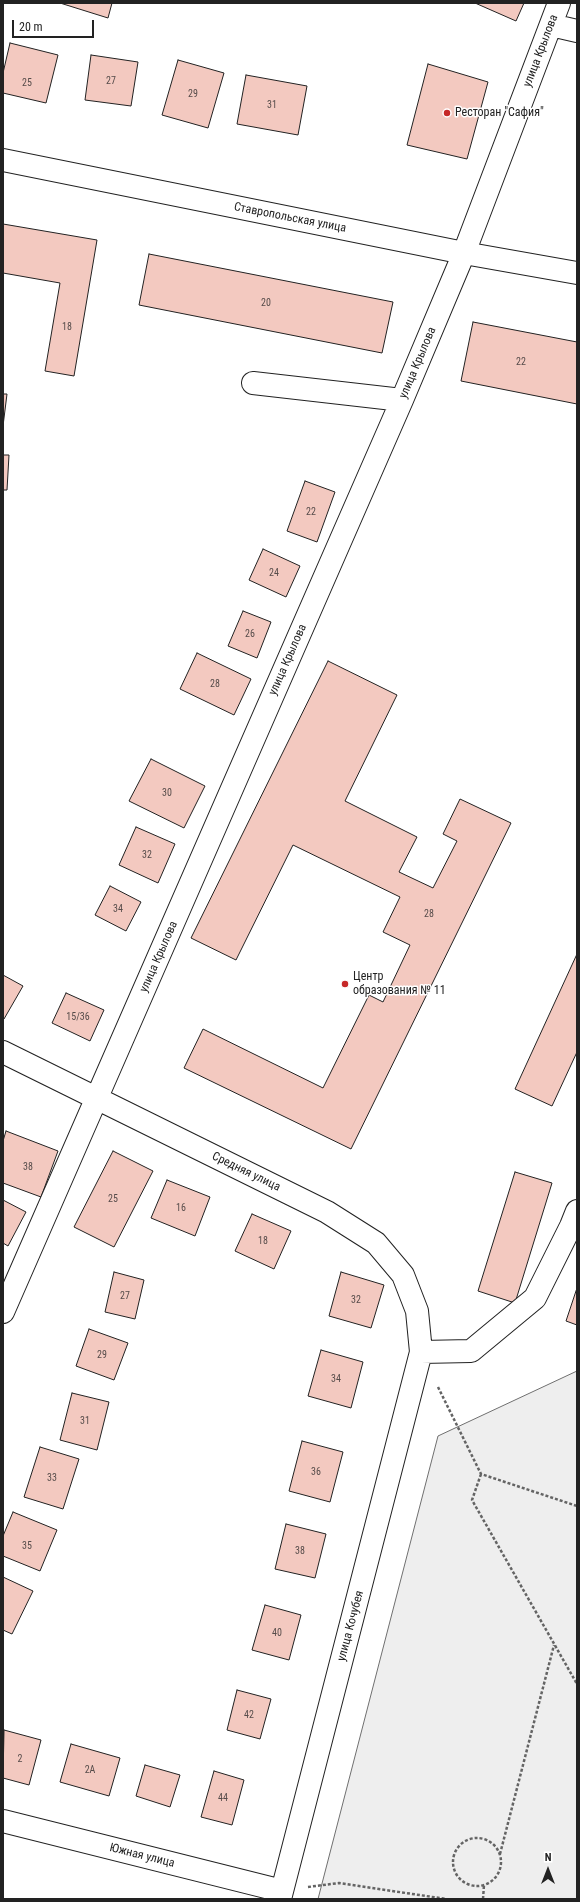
<!DOCTYPE html>
<html>
<head>
<meta charset="utf-8">
<style>
  body { margin:0 }
  #map { position:relative; width:580px; height:1902px; overflow:hidden; background:#fff; font-family:"Roboto Condensed",sans-serif }
  canvas { display:block }
  .frame { position:absolute; inset:0; border:4px solid #222; pointer-events:none }
  .north { position:absolute; left:528px; top:1850px; width:40px; height:40px; -webkit-text-stroke:3px #fff; paint-order:stroke; rotate:0deg; font-size:11px; font-weight:700; line-height:16px; text-align:center; color:#222 }
  .north::after { content:''; display:block; margin:auto; width:14px; height:18px; background:#222; clip-path:polygon(50% 0,100% 100%,50% 72%,0 100%) }
  .scale { position:absolute; left:12px; top:20px; width:82px; height:18px; box-sizing:border-box; border:2px solid #222; border-top:0; padding-left:5px; font-size:12px; line-height:14px; white-space:nowrap; color:#222; -webkit-text-stroke:3px #fff; paint-order:stroke }
</style>
</head>
<body>
<div id="map">
<canvas width="580" height="1902"></canvas>
<div class="frame"></div>
<div class="north">N</div>
<div class="scale">20 m</div>
</div>
<script>
const ctx = document.querySelector('canvas').getContext('2d');
ctx.lineJoin = 'round';
function fillPath(path, color) { ctx.fillStyle = color; ctx.fill(path, 'evenodd'); }
const toPath = rows => new Path2D(rows.map(r => 'M' + r).join(''));
function strokePath(path, color, width, dash) { ctx.strokeStyle = color; ctx.lineWidth = width; ctx.lineCap = dash ? 'butt' : 'round'; ctx.setLineDash(dash || []); ctx.stroke(path); }
function write(font, color, halo, rows, align = 'center') {
  ctx.font = font + ' "Roboto Condensed",sans-serif'; ctx.lineWidth = 3; ctx.setLineDash([]); ctx.textBaseline = 'middle'; ctx.strokeStyle = halo; ctx.fillStyle = color; for (const [text, x, y, turn = 0] of rows) {
    ctx.save(); ctx.translate(x, y); ctx.rotate((+turn || 0) * Math.PI / 180); ctx.textAlign = isNaN(turn) ? turn : align; if (halo) ctx.strokeText(text, 0, 0); ctx.fillText(text, 0, 0); ctx.restore();
  }
}
const green = toPath([
  [577,1371,577,1899,318,1899,438,1436,577,1371]
]);
fillPath(green, '#eee');
strokePath(green, '#6f6f6f', 1);
const building = toPath([
  [60,3,112,3,108,18,60,3],
  [475,3,524,3,516,21,475,3],
  [10,43,58,55,46,103,3,93,3,73,10,43],
  [91,55,138,62,131,106,85,100,91,55],
  [178,60,224,73,208,128,162,115,178,60],
  [428,64,488,82,467,159,407,145,428,64],
  [246,75,307,86,298,135,237,124,246,75],
  [3,224,97,240,74,376,45,371,60,283,3,273,3,224],
  [149,254,393,302,382,353,139,305,149,254],
  [473,322,577,342,577,404,461,381,473,322],
  [3,394,7,394,3,426,3,394],
  [3,455,9,455,7,490,3,490,3,455],
  [305,481,335,492,317,542,287,531,305,481],
  [263,549,300,566,286,597,249,580,263,549],
  [243,611,271,622,257,658,228,646,243,611],
  [197,653,251,679,234,715,180,689,197,653],
  [328,661,397,695,345,801,417,837,399,872,433,888,457,841,443,834,460,799,511,823,351,1149,184,1068,203,1029,323,1088,369,995,383,1002,410,945,383,932,400,897,293,845,236,960,191,938,328,661],
  [151,759,205,786,184,828,129,801,151,759],
  [136,827,175,844,158,883,119,865,136,827],
  [110,886,141,902,126,931,95,915,110,886],
  [577,954,577,1052,552,1106,515,1089,577,954],
  [3,975,23,986,4,1019,3,1019,3,975],
  [66,993,104,1010,90,1041,52,1023,66,993],
  [6,1131,58,1151,41,1197,3,1183,3,1141,6,1131],
  [113,1151,153,1171,114,1247,74,1227,113,1151],
  [515,1172,552,1183,515,1303,478,1291,515,1172],
  [167,1180,210,1197,195,1236,151,1218,167,1180],
  [3,1200,26,1212,8,1246,3,1243,3,1200],
  [252,1214,291,1231,274,1269,235,1251,252,1214],
  [114,1272,144,1280,135,1319,105,1312,114,1272],
  [341,1272,384,1285,371,1328,329,1316,341,1272],
  [577,1288,577,1325,566,1321,577,1288],
  [89,1329,128,1343,114,1380,76,1366,89,1329],
  [321,1350,363,1362,351,1408,308,1396,321,1350],
  [72,1393,109,1402,97,1450,60,1440,72,1393],
  [302,1441,343,1452,330,1502,289,1491,302,1441],
  [40,1447,79,1459,63,1509,24,1497,40,1447],
  [13,1512,57,1530,40,1571,3,1556,3,1536,13,1512],
  [286,1524,326,1534,315,1578,275,1569,286,1524],
  [3,1577,33,1591,12,1634,3,1630,3,1577],
  [265,1605,301,1615,289,1660,252,1650,265,1605],
  [237,1690,271,1699,260,1739,227,1730,237,1690],
  [4,1730,41,1740,29,1785,3,1778,4,1730],
  [71,1744,120,1758,109,1796,60,1782,71,1744],
  [145,1765,180,1775,170,1807,136,1796,145,1765],
  [214,1771,244,1780,232,1825,201,1817,214,1771]
]);
fillPath(building, '#f3c9c0');
strokePath(building, '#222', 1);
const minor = toPath([
  [551,25,577,31],
  [253,383,402,400],
  [3,1052,327,1212,376,1243,403,1275,417,1311,421,1352,280,1899],
  [3,1312,402,400,464,253,559,3],
  [421,1352,471,1351,535,1298,571,1226,577,1211],
  [3,1821,282,1891]
]);
const highway = toPath([
  [3,160,464,253,577,273]
]);
strokePath(minor, '#222', 24);
strokePath(highway, '#222', 24);
strokePath(toPath([
  [438,1387,481,1474,577,1506],
  [481,1474,472,1500,577,1684],
  '453 1862a24 24 0 1 1 48 0a24 24 0 1 1-48 0Z',
  [500,1854,554,1645],
  [308,1887,339,1883,446,1899],
  [483,1899,484,1885]
]), '#646464', 2.5, [3, 2]);
strokePath(minor, '#fff', 22);
strokePath(highway, '#fff', 22);
for (const [x, y, r, color] of [
  [447,113,4,"#c62828"],
  [345,984,4,"#c62828"]
]) { const dot = new Path2D(); dot.arc(x, y, r, 0, 2 * Math.PI); ctx.fillStyle = color; ctx.fill(dot); strokePath(dot, '#fff', 1.5); }
write('10px', '#564c4a', null, [
  ["27",111,81],
  ["25",27,83],
  ["29",193,94],
  ["31",272,105],
  ["20",266,303],
  ["18",67,327],
  ["22",521,362],
  ["22",311,512],
  ["24",274,573],
  ["26",250,634],
  ["28",215,684],
  ["30",167,793],
  ["32",147,855],
  ["34",118,909],
  ["28",429,914],
  ["15/36",78,1017],
  ["38",28,1167],
  ["25",113,1199],
  ["16",181,1208],
  ["18",263,1241],
  ["27",125,1296],
  ["32",356,1300],
  ["29",102,1355],
  ["34",336,1379],
  ["31",85,1421],
  ["36",316,1472],
  ["33",52,1478],
  ["35",27,1546],
  ["38",300,1551],
  ["40",277,1633],
  ["42",249,1715],
  ["2",20,1759],
  ["2А",90,1770],
  ["44",223,1798]
]);
write('12px', '#222', '#fff', [
  ["улица Крылова",541,51,-69],
  ["Ставропольская улица",290,218,11],
  ["улица Крылова",418,363,-67],
  ["улица Крылова",288,660,-66],
  ["улица Крылова",159,957,-66],
  ["Средняя улица",246,1172,26],
  ["улица Кочубея",351,1626,-75],
  ["Южная улица",142,1856,14]
]);
write('12px', '#222', '#fff', [
  ["Ресторан \"Сафия\"",455,113],
  ["Центр",353,977],
  ["образования № 11",353,991]
], 'left');
</script>
</body>
</html>
